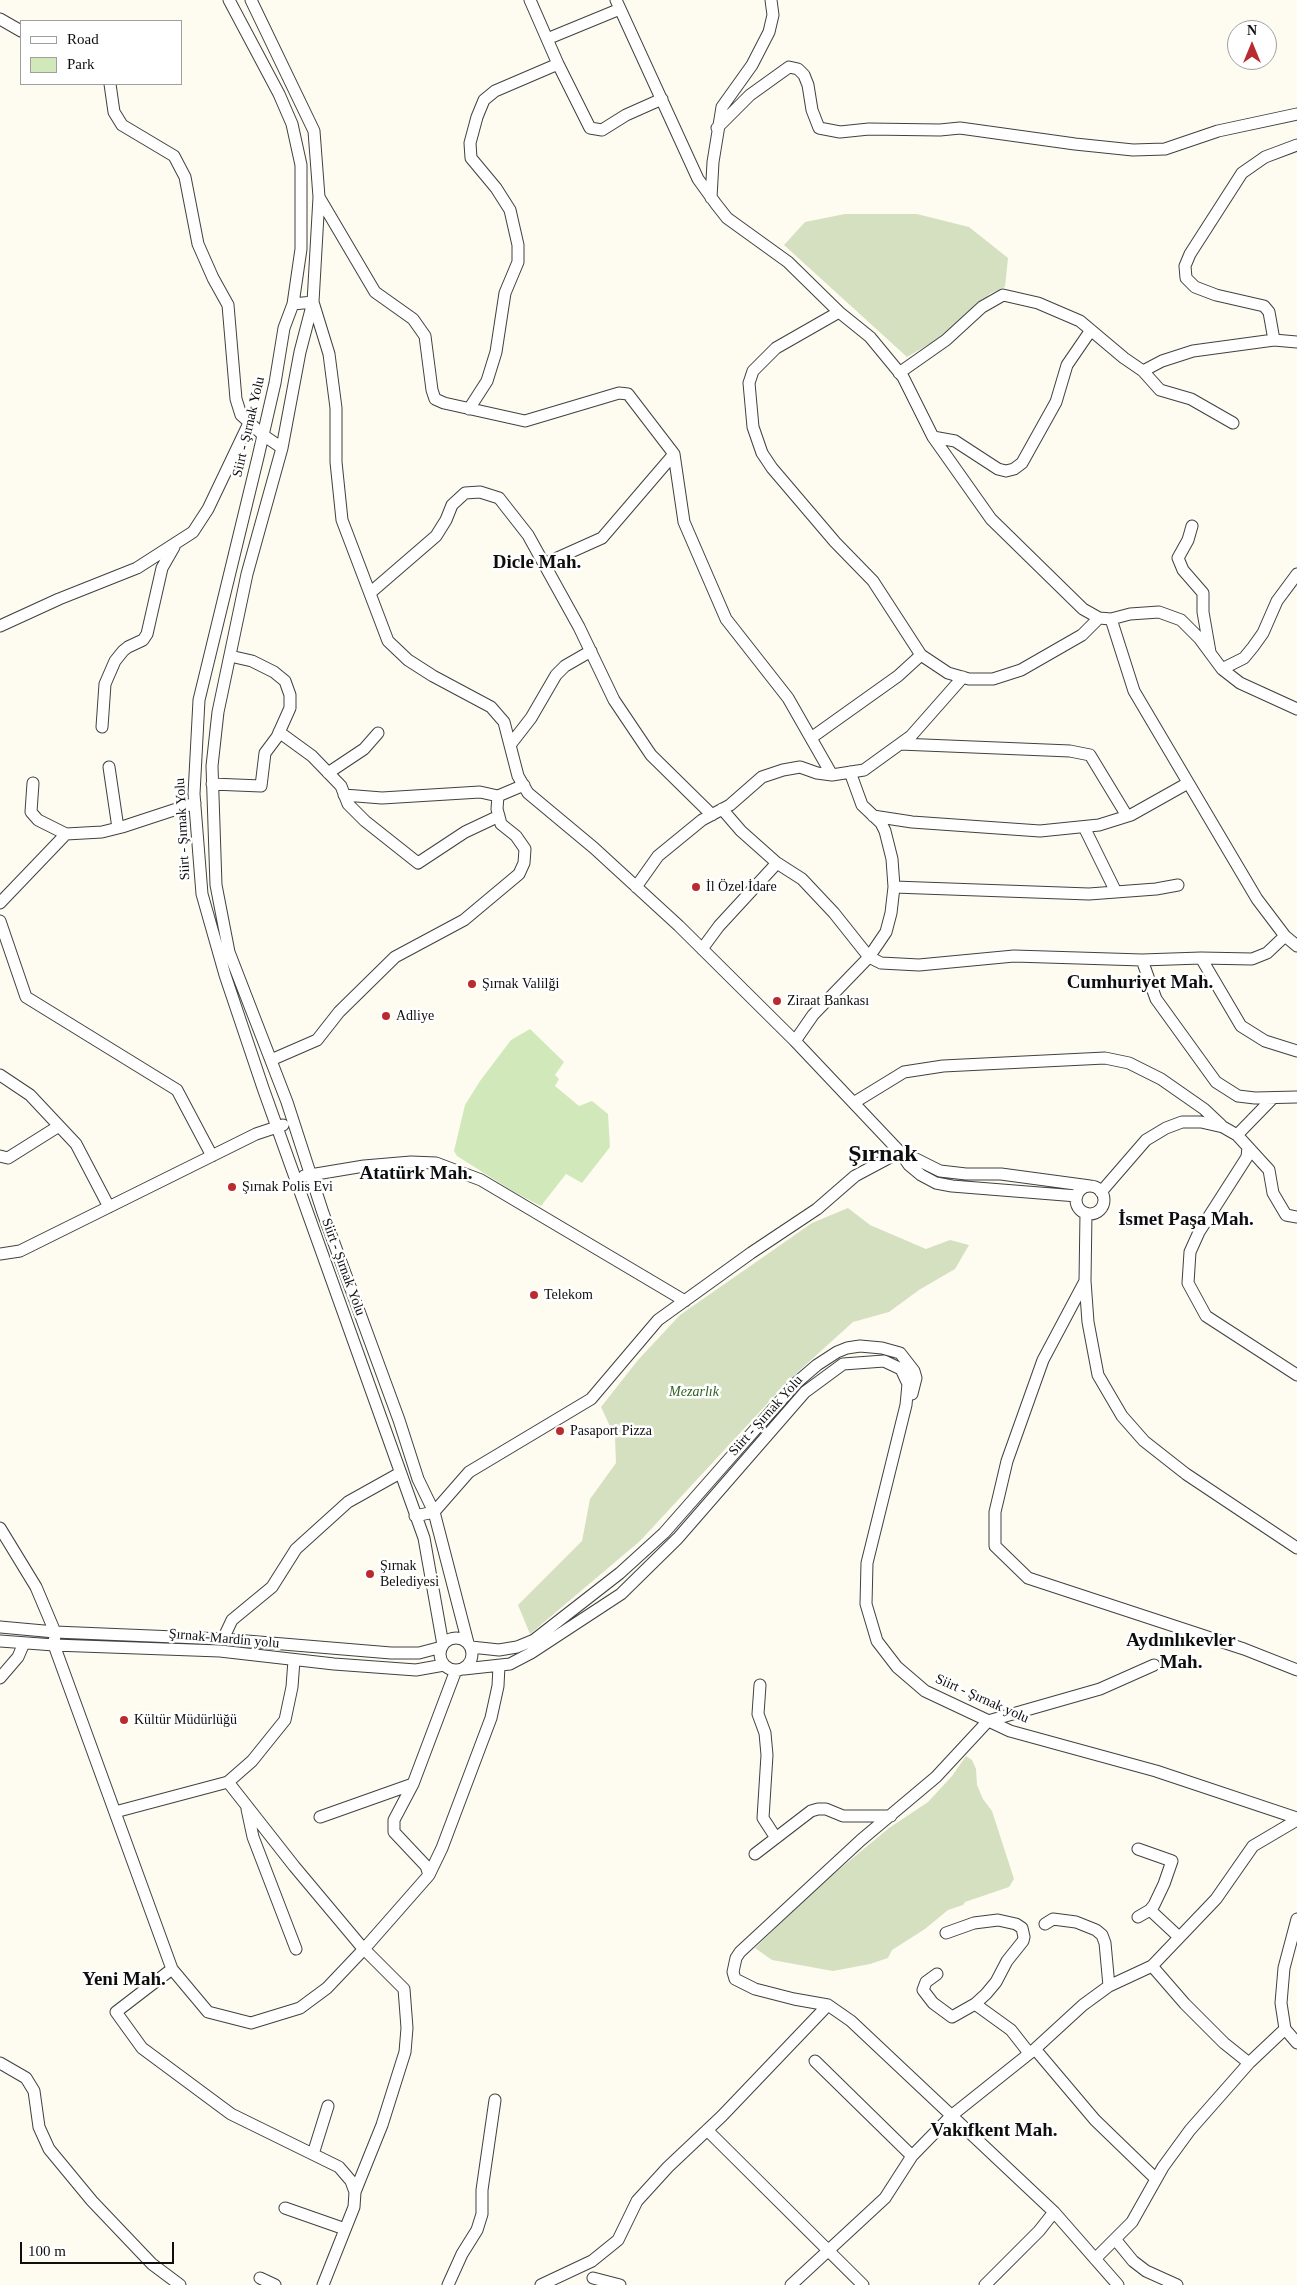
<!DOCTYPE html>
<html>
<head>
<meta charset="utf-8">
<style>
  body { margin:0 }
  #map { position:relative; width:1297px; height:2285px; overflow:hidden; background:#fefcf0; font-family:Georgia,serif }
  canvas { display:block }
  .legend { position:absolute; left:20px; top:20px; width:162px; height:65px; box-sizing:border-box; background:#fff; border:1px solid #9f9f9f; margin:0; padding:6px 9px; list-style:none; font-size:15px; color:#0e0e0e }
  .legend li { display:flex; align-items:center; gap:10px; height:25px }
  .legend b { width:25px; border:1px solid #9f9f9f }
  .north { position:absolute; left:1227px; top:20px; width:50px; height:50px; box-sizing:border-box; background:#fff; border:1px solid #9f9f9f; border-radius:50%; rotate:0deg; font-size:14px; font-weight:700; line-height:20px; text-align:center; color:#0e0e0e }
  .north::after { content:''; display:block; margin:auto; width:18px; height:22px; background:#b92b2f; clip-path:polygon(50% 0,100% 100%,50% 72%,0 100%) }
  .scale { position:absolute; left:20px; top:2242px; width:154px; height:22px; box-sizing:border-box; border:2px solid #0e0e0e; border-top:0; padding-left:6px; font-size:15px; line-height:18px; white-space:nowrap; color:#0e0e0e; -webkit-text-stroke:4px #fff; paint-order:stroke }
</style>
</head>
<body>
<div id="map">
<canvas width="1297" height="2285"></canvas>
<ul class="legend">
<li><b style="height:6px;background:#fff"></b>Road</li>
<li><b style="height:14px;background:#d1e8ba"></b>Park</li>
</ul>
<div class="north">N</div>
<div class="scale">100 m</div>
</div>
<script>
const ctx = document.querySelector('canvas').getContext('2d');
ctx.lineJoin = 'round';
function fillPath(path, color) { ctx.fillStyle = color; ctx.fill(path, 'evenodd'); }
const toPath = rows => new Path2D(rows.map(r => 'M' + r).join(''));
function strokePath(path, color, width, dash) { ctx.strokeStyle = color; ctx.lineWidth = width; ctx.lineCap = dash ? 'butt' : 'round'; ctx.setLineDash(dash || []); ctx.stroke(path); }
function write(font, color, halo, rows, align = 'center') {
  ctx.font = font + ' Georgia,serif'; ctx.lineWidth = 5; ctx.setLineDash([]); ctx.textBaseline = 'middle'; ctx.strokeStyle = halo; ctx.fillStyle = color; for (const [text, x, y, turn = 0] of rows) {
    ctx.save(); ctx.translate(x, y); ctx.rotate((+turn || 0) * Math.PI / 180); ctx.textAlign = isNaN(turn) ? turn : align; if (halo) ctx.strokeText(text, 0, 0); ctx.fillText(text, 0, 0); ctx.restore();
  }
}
fillPath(toPath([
  [530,1029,564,1062,555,1075,559,1079,555,1086,579,1106,592,1101,608,1114,610,1147,582,1183,566,1174,541,1206,514,1192,457,1156,454,1151,465,1105,480,1081,511,1040]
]), '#d1e8ba');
fillPath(toPath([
  [845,214,917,214,969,227,1008,258,1005,287,991,293,936,340,907,357,784,245,805,222],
  [848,1208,870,1225,926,1249,950,1240,969,1245,955,1269,919,1290,889,1312,853,1322,791,1378,640,1541,530,1634,518,1605,582,1541,590,1499,616,1463,615,1437,601,1407,638,1360,680,1315,812,1223],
  [966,1756,972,1760,976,1769,977,1785,983,1799,992,1811,1014,1879,1009,1887,965,1902,963,1905,948,1910,925,1929,892,1950,888,1958,870,1964,833,1971,772,1960,755,1948,818,1887,889,1828,928,1802,952,1776]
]), '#d5e0c1');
const minor = toPath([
  [229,0,279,94,292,124,301,165,301,249,293,304,284,328,275,383,258,457,199,700,194,794,202,894,225,975,263,1088,424,1538,443,1645],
  [251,0,314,131,319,197,313,302,300,352,282,448,247,574,218,712,212,766,216,885,229,952,287,1102,323,1213,399,1420,418,1479,434,1512,468,1643],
  [530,0,558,64,590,128,602,130,626,115,662,99],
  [616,0,698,179,716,204,727,218,788,262,839,312,870,337,903,377,933,437,991,519,1083,609,1099,618,1111,619,1130,614,1159,612,1181,620,1199,638,1222,669,1240,683,1297,709],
  [0,19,21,31],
  [547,39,620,9],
  [110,84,114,112,122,125,174,156,185,177,198,244,213,278,228,305,236,399,241,415,263,435,282,448],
  [717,128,750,95,789,67,798,69,804,75,808,85,812,110,819,128,840,132,869,129,940,130,960,128,1075,144,1133,150,1165,149,1218,131,1297,114],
  [319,197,375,292,413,319,425,336,432,390,435,399,444,403,525,421,619,393,628,394,674,454,684,522,726,619,788,698,832,775],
  [711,198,713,162,722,107,752,65,769,32,773,15,771,0],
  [293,304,313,302,329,354,336,408,336,462,342,520,388,641,408,660,433,676,491,707,504,722,518,776,528,793,594,848,679,926,795,1041,900,1152,909,1165,921,1175,936,1183,952,1186,1077,1196],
  [839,312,776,348,753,371,749,383,753,427,762,453,772,468,835,542,873,581,921,655,948,673,969,679,993,679,1021,670,1082,635,1099,618],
  [1274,340,1269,312,1264,306,1216,295,1195,287,1186,278,1185,266,1190,254,1242,173,1265,157,1297,145],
  [1143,371,1162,361,1193,351,1274,340,1297,342],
  [899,373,946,340,982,307,1003,295,1038,303,1080,321,1124,358,1143,371,1160,390,1191,399,1233,423],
  [469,409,487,381,496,352,505,293,518,262,518,245,510,210,496,188,471,158,470,143,477,117,484,100,495,91,558,64],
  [933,437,955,441,998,469,1006,471,1014,469,1022,463,1056,402,1067,365,1091,330],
  [1192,526,1188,540,1178,558,1183,570,1203,593,1203,612,1210,652],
  [544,564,602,538,674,454],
  [370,593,436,536,446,520,452,505,465,493,480,492,499,498,528,535,579,627,614,700,651,755,712,815],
  [1111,619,1134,691,1257,899,1285,936,1297,946],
  [0,626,59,599,137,568,193,532,208,509,249,423],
  [1222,669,1244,658,1253,647,1263,633,1277,601,1297,574],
  [102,727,105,684,115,661,123,651,128,647,143,640,147,634,162,568,174,547],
  [279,732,312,756,341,786,348,804,365,821,418,863,465,832,499,816],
  [811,738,898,676,921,655],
  [900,744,1070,751,1090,755,1127,816],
  [510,745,531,718,556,675,565,666,591,651],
  [109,767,118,828],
  [850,772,862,805,881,823,885,831,892,859,894,887,891,913,886,932,869,957,881,963,919,965,1014,956,1142,960,1201,958,1252,959,1267,953,1285,936],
  [328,773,364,749,378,733],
  [33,783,31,812,38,820,66,834,102,832,122,827,195,803],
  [212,784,261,786,265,753,277,737,290,708,290,695,285,681,274,672,252,661,230,656],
  [344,795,382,798,480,792,498,796],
  [722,809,741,831,777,863,802,879,834,913,869,957,813,1015,795,1041],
  [873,816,912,822,1040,831,1099,825,1131,815,1188,783],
  [1084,827,1116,892],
  [636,887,658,856,702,820,730,805,762,777,783,770,800,767,817,773,832,775,864,770,911,736,963,677],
  [894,887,1089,894,1156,889,1178,885],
  [0,903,66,834],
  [0,921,26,997,177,1090,212,1156],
  [702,949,719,926,777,863],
  [1201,958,1241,1026,1265,1041,1297,1051],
  [1142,960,1156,999,1216,1082,1238,1096,1255,1098,1297,1097],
  [271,1060,317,1040,339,1012,395,957,464,920,519,874,524,863,525,849,516,836,501,824,497,809,498,796,524,785],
  [0,1075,30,1095,76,1144,109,1207],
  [855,1102,904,1072,943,1066,1105,1058,1129,1063,1161,1079,1204,1109,1221,1125],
  [1237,1135,1273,1098],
  [1248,1147,1269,1170,1273,1193,1286,1215,1297,1217],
  [902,1152,940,1171,966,1174,1001,1174,1090,1186],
  [0,1156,8,1158,59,1126],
  [304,1176,364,1166,411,1162,436,1163,481,1180,685,1301],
  '1076 1200a14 14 0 1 1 28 0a14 14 0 1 1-28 0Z',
  [1101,1192,1146,1140,1166,1128,1182,1122,1201,1122,1223,1127,1237,1135,1248,1147,1247,1157,1199,1232,1190,1252,1188,1283,1206,1316,1297,1375],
  [1086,1213,1085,1281,1088,1322,1098,1375,1122,1416,1144,1441,1186,1474,1297,1548],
  [0,1254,20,1251,256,1134,283,1125],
  [1085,1281,1043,1360,1007,1461,995,1512,995,1546,1028,1578,1244,1649,1297,1670],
  [415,1516,434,1512,469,1472,591,1399,658,1320,751,1253,817,1209,855,1176,900,1152],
  [0,1528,36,1587,55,1632,54,1645,172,1969,208,2012,251,2023,300,2008,327,1988,364,1949,429,1875,426,1866,394,1832,394,1820,413,1784],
  [0,1627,55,1632,223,1639,391,1653,419,1653,442,1647],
  '440 1654a16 16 0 1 1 32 0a16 16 0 1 1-32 0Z',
  [223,1639,232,1620,272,1587,296,1549,348,1502,400,1473],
  [0,1641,54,1645,220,1651,334,1664,416,1670,444,1665],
  [471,1647,499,1650,517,1647,534,1640,620,1573,664,1533,796,1383,817,1365,837,1352,847,1348,860,1346,882,1348,900,1353,914,1371,916,1378,912,1394],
  [464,1669,510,1664,531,1653,621,1594,678,1538,805,1392,843,1364,884,1361,901,1369,908,1384,906,1405,867,1563,866,1604,877,1641,897,1667,925,1691,1010,1731,1156,1771,1297,1818],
  [0,1678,18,1657,24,1643],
  [760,1685,758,1714,765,1733,767,1755,763,1818,776,1838],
  [228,1782,294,1866,361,1946,404,1989,407,2028,405,2052,382,2125,355,2192],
  [247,1809,253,1837,296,1949],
  [115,1812,228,1782,252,1761,285,1720,292,1687,294,1660],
  [320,1817,413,1784,456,1670],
  [1138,1849,1172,1861,1164,1884,1154,1905,1150,1910,1138,1917],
  [755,1854,811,1811,818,1809,826,1809,843,1816,891,1816],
  [429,1875,442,1848,491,1718,498,1686,499,1666],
  [1150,1910,1179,1937],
  [1045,1924,1053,1919,1076,1922,1096,1930,1102,1935,1105,1943,1109,1986],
  [1152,1966,1185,2004,1224,2043,1249,2063],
  [172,1969,116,2012,142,2048,231,2114,339,2167,351,2181,355,2192,354,2207,323,2285],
  [937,1974,926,1982,923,1990,933,2003,952,2017,975,2004,986,1994,996,1982,1007,1961,1023,1941,1024,1937,1022,1928,1016,1924,998,1920,974,1923,946,1933],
  [975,2004,1011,2030,1029,2053],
  [1285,2029,1281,2003,1284,1968,1297,1919],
  [1035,2049,1095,2120,1156,2179],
  [815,2061,912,2156],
  [0,2063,26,2078,34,2091,39,2127,49,2149,92,2201,152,2264,180,2285],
  [707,2130,863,2285],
  [313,2154,328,2106],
  [285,2208,345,2229],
  [1115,2239,1133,2261,1146,2271,1177,2285],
  [1095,2259,1132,2222,1163,2167,1190,2130,1249,2063,1285,2029,1297,2043],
  [260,2278,275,2285],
  [593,2278,620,2285],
  [448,2285,462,2254,477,2230,482,2214,482,2190,495,2100],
  [541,2285,592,2261,618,2240,637,2201,668,2167,722,2116,828,2005],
  [791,2285,885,2198,912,2156,951,2116,1035,2049,1083,2005,1109,1986,1152,1966,1216,1899,1253,1846,1297,1820],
  [985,2285,1039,2231,1054,2212],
  [1118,2285,1054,2212,851,2021,828,2005,794,1999,755,1989,735,1979,733,1972,736,1958,740,1952,861,1840,936,1777,988,1721,1100,1689,1154,1665]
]);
strokePath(minor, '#414141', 13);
strokePath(minor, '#fff', 11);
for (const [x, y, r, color] of [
  [696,887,5,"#b92b2f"],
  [472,984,5,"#b92b2f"],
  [777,1001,5,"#b92b2f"],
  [386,1016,5,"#b92b2f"],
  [232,1187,5,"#b92b2f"],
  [534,1295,5,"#b92b2f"],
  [560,1431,5,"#b92b2f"],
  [370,1574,5,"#b92b2f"],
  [124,1720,5,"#b92b2f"]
]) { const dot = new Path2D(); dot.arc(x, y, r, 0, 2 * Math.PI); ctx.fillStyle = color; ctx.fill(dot); strokePath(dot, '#fff', 2); }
write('14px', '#0e0e0e', '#fff', [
  ["Siirt - Şırnak Yolu",249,427,-77],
  ["Siirt - Şırnak Yolu",183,829,-93],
  ["Siirt - Şırnak Yolu",343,1267,70],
  ["Siirt - Şırnak Yolu",766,1416,-48],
  ["Şırnak-Mardin yolu",224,1639,5],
  ["Siirt - Şırnak yolu",982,1699,24]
]);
write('14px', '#0e0e0e', '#fff', [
  ["İl Özel İdare",706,887],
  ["Şırnak Valilği",482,984],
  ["Ziraat Bankası",787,1001],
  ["Adliye",396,1016],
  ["Şırnak Polis Evi",242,1187],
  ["Telekom",544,1295],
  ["Pasaport Pizza",570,1431],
  ["Şırnak",380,1566],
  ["Belediyesi",380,1582],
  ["Kültür Müdürlüğü",134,1720]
], 'left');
write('italic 14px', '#2d6320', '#fff', [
  ["Mezarlık",694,1392]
]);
write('bold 19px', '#0e0e0e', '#fff', [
  ["Dicle Mah.",537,563],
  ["Cumhuriyet Mah.",1140,983],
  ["Atatürk Mah.",416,1174],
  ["İsmet Paşa Mah.",1186,1220],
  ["Aydınlıkevler",1181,1641],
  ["Mah.",1181,1663],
  ["Yeni Mah.",124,1980],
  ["Vakıfkent Mah.",994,2131]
]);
write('bold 24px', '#0e0e0e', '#fff', [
  ["Şırnak",883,1155]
]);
</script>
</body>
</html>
